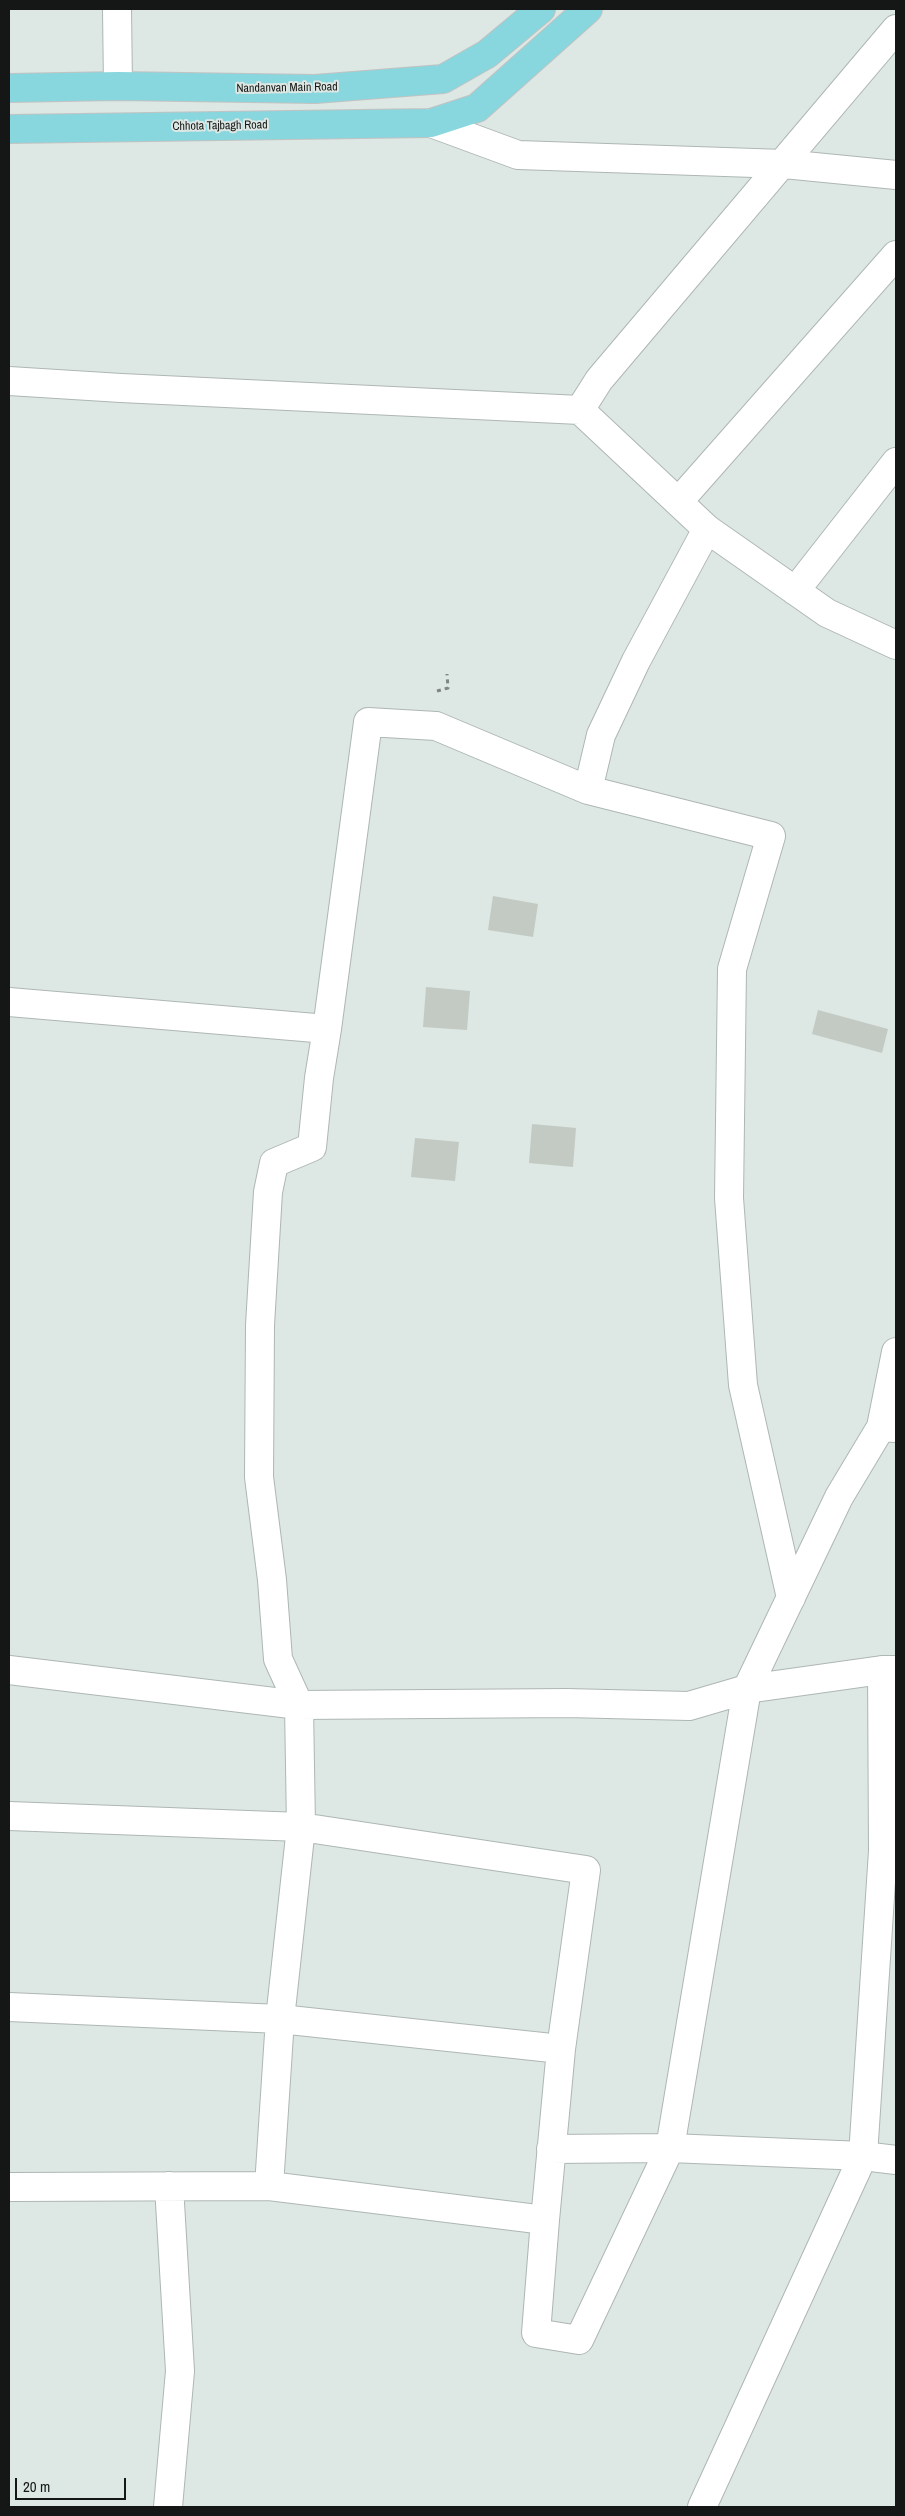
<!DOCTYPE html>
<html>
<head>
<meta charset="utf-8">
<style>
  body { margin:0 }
  #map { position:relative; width:905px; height:2516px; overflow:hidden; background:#dde7e3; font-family:"Archivo Narrow",sans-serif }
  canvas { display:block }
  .frame { position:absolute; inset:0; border:10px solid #141716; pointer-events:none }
  .scale { position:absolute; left:15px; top:2478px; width:111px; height:22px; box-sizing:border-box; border:2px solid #141716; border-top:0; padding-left:6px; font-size:15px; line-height:18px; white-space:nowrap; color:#141716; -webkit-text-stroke:4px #dde7e3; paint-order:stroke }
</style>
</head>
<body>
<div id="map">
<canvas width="905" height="2516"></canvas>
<div class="frame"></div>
<div class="scale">20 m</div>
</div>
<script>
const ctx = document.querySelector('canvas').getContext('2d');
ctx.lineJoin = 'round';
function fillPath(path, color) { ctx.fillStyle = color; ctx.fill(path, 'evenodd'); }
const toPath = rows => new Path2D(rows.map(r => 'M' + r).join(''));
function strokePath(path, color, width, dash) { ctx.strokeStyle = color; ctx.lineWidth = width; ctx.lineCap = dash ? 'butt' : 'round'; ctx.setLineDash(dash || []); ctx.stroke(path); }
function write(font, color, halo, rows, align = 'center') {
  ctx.font = font + ' "Archivo Narrow",sans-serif'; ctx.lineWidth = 4; ctx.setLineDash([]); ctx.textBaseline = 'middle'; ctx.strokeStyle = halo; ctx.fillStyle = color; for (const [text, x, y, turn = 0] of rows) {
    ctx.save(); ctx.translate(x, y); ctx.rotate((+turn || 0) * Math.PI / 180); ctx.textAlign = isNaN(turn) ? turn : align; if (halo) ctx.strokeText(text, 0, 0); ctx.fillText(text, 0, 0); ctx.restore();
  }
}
fillPath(toPath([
  [493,896,538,904,533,937,488,930],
  [426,987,470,991,467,1030,423,1027],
  [818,1010,888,1029,882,1053,812,1034],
  [532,1124,576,1128,573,1167,529,1163],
  [415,1138,459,1142,455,1181,411,1177]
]), '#c3cac3');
const minor = toPath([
  [117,9,118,86],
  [431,123,518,155,784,164,896,175],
  [9,381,121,388,580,410,599,380,896,29],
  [580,410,707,529,827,613,896,645],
  [679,501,896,255],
  [795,591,896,462],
  [588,790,771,836,732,969,729,1198,743,1385,791,1598],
  [9,1002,327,1029],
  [881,1427,896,1352],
  [9,1670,299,1705,567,1703,689,1706,747,1689,839,1497,881,1427,896,1428],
  [9,1816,301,1827,586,1870,561,2049],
  [9,2007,280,2019,561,2049,545,2220,269,2186],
  [551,2149,670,2148,863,2156,896,2160],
  [9,2187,269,2186,280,2019,301,1827,299,1705,278,1659,272,1580,259,1477,260,1325,268,1192,274,1163,312,1147,319,1078,327,1029,368,722,436,726,588,790,601,735,636,661,707,529],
  [545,2220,536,2333,579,2340,670,2148,747,1689,882,1670,896,1670],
  [168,2507,180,2371,169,2186],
  [702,2507,863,2156,883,1851,882,1670]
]);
const major = toPath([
  [9,88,118,86,315,89,443,79,487,54,541,9],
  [9,129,431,123,477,108,588,9]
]);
strokePath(minor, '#aeb7b4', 30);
strokePath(major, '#c2c3c2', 30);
strokePath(toPath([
  [437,691,448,688,447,674]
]), '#7f8683', 3, [4, 4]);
strokePath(minor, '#fff', 28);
strokePath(major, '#88d6de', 28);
write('12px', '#141716', '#dde7e3', [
  ["Nandanvan Main Road",287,88,-1],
  ["Chhota Tajbagh Road",220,126,-1]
]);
</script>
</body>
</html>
